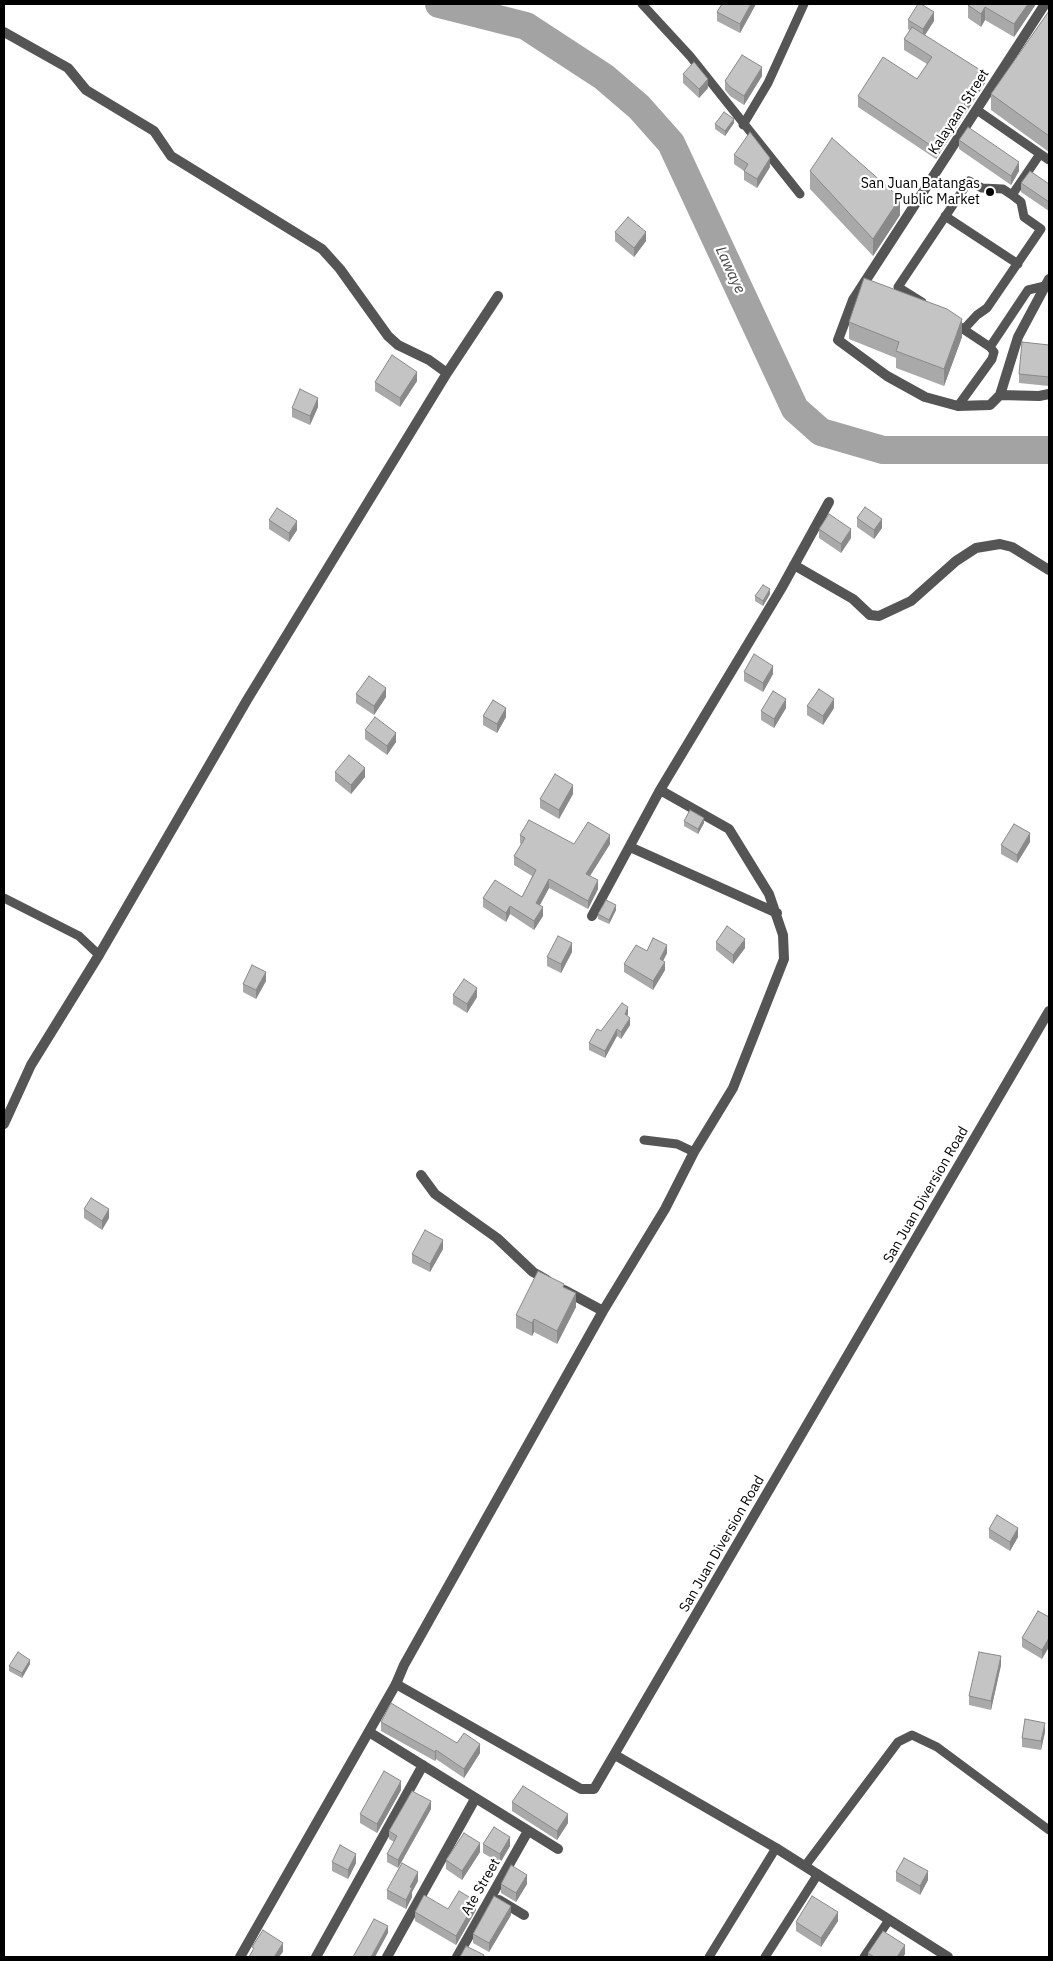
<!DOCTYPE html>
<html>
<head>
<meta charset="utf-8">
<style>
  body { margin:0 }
  #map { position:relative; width:1053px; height:1961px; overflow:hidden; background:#fff; font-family:"IBM Plex Sans",sans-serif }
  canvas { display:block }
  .frame { position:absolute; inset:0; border:5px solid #000; pointer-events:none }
</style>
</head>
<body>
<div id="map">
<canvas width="1053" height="1961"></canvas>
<div class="frame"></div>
</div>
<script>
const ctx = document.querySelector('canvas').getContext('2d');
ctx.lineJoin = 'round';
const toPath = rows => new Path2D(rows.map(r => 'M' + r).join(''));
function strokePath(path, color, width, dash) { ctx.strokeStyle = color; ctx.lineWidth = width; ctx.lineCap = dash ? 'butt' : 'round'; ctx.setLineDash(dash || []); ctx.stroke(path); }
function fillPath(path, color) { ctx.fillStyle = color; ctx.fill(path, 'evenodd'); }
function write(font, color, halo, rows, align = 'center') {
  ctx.font = font + ' "IBM Plex Sans",sans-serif'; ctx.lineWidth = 4.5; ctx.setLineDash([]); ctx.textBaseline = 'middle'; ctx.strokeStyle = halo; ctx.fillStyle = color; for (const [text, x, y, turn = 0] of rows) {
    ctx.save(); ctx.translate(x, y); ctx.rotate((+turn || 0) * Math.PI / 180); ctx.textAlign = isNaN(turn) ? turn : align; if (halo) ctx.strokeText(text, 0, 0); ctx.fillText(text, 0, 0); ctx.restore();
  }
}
strokePath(toPath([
  [439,4,526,26,604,77,639,107,671,143,795,409,821,432,883,450,1049,450]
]), '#a3a3a3', 28);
strokePath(toPath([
  [642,4,690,56,800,194],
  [977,110,1049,160],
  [743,125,768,83,804,4],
  [1012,195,1040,154],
  [945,216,1018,264],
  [922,302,898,287,969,181,982,188,1003,189,1012,195,1021,202,1024,217,1041,229,987,308,977,315,964,329],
  [954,323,990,347,994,352,992,359,958,406],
  [990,347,1028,290,1045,286],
  [4,898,79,936,99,955],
  [644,1140,677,1144,694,1152],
  [805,1866,898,1742,912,1735,937,1747,1049,1830],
  [709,1957,776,1848],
  [765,1957,818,1874],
  [864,1957,889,1920]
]), '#555', 9);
strokePath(toPath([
  [1045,4,853,300,838,340,887,376,925,397,958,406,990,405,1000,395,1018,337,1049,279],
  [4,32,68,68,86,90,154,131,171,156,322,249,340,269,388,336,398,345,429,360,447,373],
  [1000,395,1039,396,1049,394],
  [794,565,853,599,870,615,879,616,911,601,956,561,976,548,1000,544,1012,547,1049,570],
  [630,847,777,913],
  [592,916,660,790,781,589,829,502],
  [4,1124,31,1065,99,955,247,700,447,373,498,296],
  [421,1175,435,1194,497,1238,533,1272,547,1280],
  [564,1290,603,1311],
  [396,1684,404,1665,603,1311,665,1209,694,1152,733,1088,784,959,783,935,769,894,729,829,660,790],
  [369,1732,558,1849],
  [499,1900,524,1915],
  [316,1957,423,1765],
  [387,1957,475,1799],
  [457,1957,528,1831]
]), '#555', 10);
strokePath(toPath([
  [615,1755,776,1848,948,1957],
  [240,1957,396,1684,581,1789,594,1789,1049,1011]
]), '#555', 10);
fillPath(toPath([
  [722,4,756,4,740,33,717,21,717,12],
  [1036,4,1014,37,985,20,981,27,968,18,968,5],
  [1049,11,1049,152,991,110,991,94],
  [908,20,934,21,925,35,985,83,936,159,858,107,858,96,917,79,927,64,904,50,904,39,910,30,908,29],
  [683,74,708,88,699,98,683,83],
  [762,76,744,105,730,96,725,90,725,81],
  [734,123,725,136,715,129,715,124],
  [959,140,1019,171,1011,185,959,149],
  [734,155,770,167,757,188,744,180,744,171,734,164],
  [810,171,900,215,873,256,810,189],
  [1021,183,1049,184,1049,211,1021,192],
  [615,232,646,241,634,257,615,241],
  [849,322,962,337,944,386,896,368,896,358,849,339],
  [1049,345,1049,386,1019,383,1019,374],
  [417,381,400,407,375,391,375,382],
  [318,407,310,425,292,417,292,408],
  [857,518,882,528,874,539,857,527],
  [269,520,297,530,289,542,269,529],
  [819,529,851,538,841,553,819,538],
  [770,594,763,606,755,601,755,596],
  [744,672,773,674,763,692,744,681],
  [356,694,386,697,374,715,356,703],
  [807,706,834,708,823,725,807,715],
  [786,708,774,728,761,720,761,711],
  [483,716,506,717,497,733,483,725],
  [365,730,396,742,387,755,365,739],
  [335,772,365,777,351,794,335,781],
  [573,794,559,819,540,808,540,799],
  [684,821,704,823,698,834,684,826],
  [520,835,574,844,610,844,590,876,598,889,588,909,549,888,540,905,543,916,534,930,510,914,506,922,483,907,483,898,522,897,532,876,514,865,514,856,521,844,520,843],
  [1030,842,1017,863,1001,854,1001,845],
  [616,910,609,924,598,919,598,914],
  [716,942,745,948,733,964,716,950],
  [647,951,667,953,663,961,665,970,653,990,624,972,624,964],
  [572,952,561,973,547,966,547,957],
  [266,981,256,999,243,992,243,984],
  [453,995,477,997,467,1013,453,1004],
  [628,1014,627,1016,630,1025,621,1039,617,1036,605,1058,589,1050,589,1043,601,1031],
  [84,1209,109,1218,102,1230,84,1218],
  [443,1249,430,1272,412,1263,412,1254],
  [564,1288,576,1307,557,1344,534,1332,532,1336,516,1328,516,1315],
  [989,1529,1018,1537,1010,1551,989,1538],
  [1049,1617,1042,1659,1022,1647,1022,1638],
  [30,1664,22,1678,9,1671,9,1666],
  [1001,1665,991,1710,969,1705,969,1696],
  [381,1722,457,1743,480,1753,464,1778,436,1759,435,1761,381,1731],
  [1045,1732,1041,1750,1022,1747,1022,1738],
  [401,1790,377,1833,360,1823,360,1814],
  [512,1802,568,1823,557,1840,512,1811],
  [431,1809,398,1868,387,1862,387,1854,394,1842,389,1839,389,1831],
  [483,1844,510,1846,500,1863,483,1853],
  [480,1852,462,1880,446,1869,446,1860],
  [332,1862,356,1863,348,1879,332,1871],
  [896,1872,928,1880,920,1895,896,1881],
  [418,1881,412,1892,412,1897,406,1909,387,1899,387,1890],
  [501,1884,527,1884,516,1902,501,1893],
  [476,1910,456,1945,415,1921,415,1912],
  [511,1915,489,1952,473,1943,473,1934],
  [838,1921,821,1947,796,1931,796,1922],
  [868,1953,905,1954,903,1957,868,1957]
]), '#a9a9a9');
fillPath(toPath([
  [751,4,756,4,740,33,740,24],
  [1028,4,1036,4,1014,37,1014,24],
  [985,7,985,20,981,27,981,14],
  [934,12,934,21,923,38,923,29],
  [762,67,762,76,744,105,744,96],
  [985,73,985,83,936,159,936,149],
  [708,79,708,88,699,98,699,89],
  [734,119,734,123,725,136,725,131],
  [770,158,770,167,757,188,757,179],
  [1019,162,1019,171,1011,185,1011,176],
  [900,198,900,215,873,256,873,239],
  [646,232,646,241,634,257,634,248],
  [962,319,962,337,944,386,944,369],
  [417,372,417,381,400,407,400,398],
  [318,398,318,407,310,425,310,416],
  [882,519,882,528,874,539,874,530],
  [297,521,297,530,289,542,289,533],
  [851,529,851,538,841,553,841,544],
  [770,589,770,594,763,606,763,601],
  [773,666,773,674,763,692,763,683],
  [386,688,386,697,374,715,374,706],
  [786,699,786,708,774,728,774,719],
  [834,699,834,708,823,725,823,716],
  [506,708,506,717,497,733,497,724],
  [396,733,396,742,387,755,387,746],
  [365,768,365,777,351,794,351,785],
  [573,785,573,794,559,819,559,810],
  [704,818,704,823,698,834,698,829],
  [1030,833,1030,842,1017,863,1017,855],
  [610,835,610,844,586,882,586,874],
  [549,879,549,888,536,912,536,903],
  [598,880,598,889,588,909,588,901],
  [616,905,616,910,609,924,609,920],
  [510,906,510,914,506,922,506,913],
  [543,907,543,916,534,930,534,921],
  [745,939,745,948,733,964,733,955],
  [572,943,572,952,561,973,561,964],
  [667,945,667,953,660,967,660,959],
  [665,962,665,970,653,990,653,981],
  [266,972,266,981,256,999,256,990],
  [477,988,477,997,467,1013,467,1004],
  [628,1007,628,1014,625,1021,625,1014],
  [630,1018,630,1025,621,1039,621,1032],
  [617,1029,617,1036,605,1058,605,1051],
  [109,1209,109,1218,102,1230,102,1221],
  [443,1240,443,1249,430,1272,430,1264],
  [576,1293,576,1307,557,1344,557,1331],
  [534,1319,534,1332,532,1336,532,1323],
  [1018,1528,1018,1537,1010,1551,1010,1542],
  [1049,1638,1049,1647,1042,1659,1042,1650],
  [1001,1656,1001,1665,991,1710,991,1701],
  [30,1660,30,1664,22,1678,22,1673],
  [1045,1723,1045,1732,1041,1750,1041,1741],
  [480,1744,480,1753,464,1778,464,1769],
  [436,1750,436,1759,435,1761,435,1752],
  [401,1781,401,1790,377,1833,377,1824],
  [431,1801,431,1809,398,1868,398,1860],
  [568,1814,568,1823,557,1840,557,1831],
  [510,1837,510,1846,500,1863,500,1854],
  [480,1843,480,1852,462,1880,462,1871],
  [356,1854,356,1863,348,1879,348,1870],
  [928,1871,928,1880,920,1895,920,1886],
  [418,1872,418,1881,412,1892,412,1897,406,1909,406,1900,410,1887],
  [527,1875,527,1884,516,1902,516,1893],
  [476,1901,476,1910,456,1945,456,1936],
  [511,1906,511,1915,489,1952,489,1943],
  [838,1912,838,1921,821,1947,821,1938],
  [388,1926,388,1933,375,1957,371,1957],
  [283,1943,283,1952,279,1957,274,1957],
  [905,1945,905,1954,903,1957,897,1957]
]), '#898989');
const building = toPath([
  [722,4,751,4,740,24,717,12,722,4],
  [918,4,921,4,934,12,923,29,908,20,918,4],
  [969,4,1028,4,1014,24,985,7,981,14,968,5,969,4],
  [1049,11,1049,136,991,94,1049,11],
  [912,27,985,73,936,149,858,96,883,57,917,79,932,57,904,39,912,27],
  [742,55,762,67,744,96,730,87,725,81,742,55],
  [694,62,708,79,699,89,683,74,694,62],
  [724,112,734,119,725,131,715,124,724,112],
  [968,127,1019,162,1011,176,959,140,968,127],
  [750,132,770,158,757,179,744,171,748,164,734,155,750,132],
  [832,138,900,198,873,239,810,171,832,138],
  [1030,171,1049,184,1049,202,1021,183,1030,171],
  [628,217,646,232,634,248,615,232,628,217],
  [864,278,947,309,962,319,944,369,896,351,899,342,849,322,864,278],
  [1022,342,1049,345,1049,377,1019,374,1022,342],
  [392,355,417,372,400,398,375,382,392,355],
  [300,389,318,398,310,416,292,408,300,389],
  [865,507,882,519,874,530,857,518,865,507],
  [277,508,297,521,289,533,269,520,277,508],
  [829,514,851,529,841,544,819,529,829,514],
  [763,585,770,589,763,601,755,596,763,585],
  [754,654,773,666,763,683,744,672,754,654],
  [369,676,386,688,374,706,356,694,369,676],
  [819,689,834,699,823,716,807,706,819,689],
  [773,691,786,699,774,719,761,711,773,691],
  [493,700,506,708,497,724,483,716,493,700],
  [375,717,396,733,387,746,365,730,375,717],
  [349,755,365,768,351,785,335,772,349,755],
  [555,774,573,785,559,810,540,799,555,774],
  [690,810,704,818,698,829,684,821,690,810],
  [529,820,574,844,588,822,610,835,586,874,598,880,588,901,549,879,536,903,543,907,534,921,510,906,506,913,483,898,495,880,522,897,536,870,514,856,525,838,520,835,529,820],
  [1014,824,1030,833,1017,855,1001,845,1014,824],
  [606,900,616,905,609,920,598,914,606,900],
  [727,926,745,939,733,955,716,942,727,926],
  [558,936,572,943,561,964,547,957,558,936],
  [653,938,667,945,660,959,665,962,653,981,624,964,636,945,647,951,653,938],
  [252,965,266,972,256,990,243,984,252,965],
  [464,979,477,988,467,1004,453,995,464,979],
  [622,1003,628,1007,625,1014,630,1018,621,1032,617,1029,605,1051,589,1043,597,1029,601,1031,622,1003],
  [91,1198,109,1209,102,1221,84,1209,91,1198],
  [425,1230,443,1240,430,1264,412,1254,425,1230],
  [538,1271,564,1284,563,1287,576,1293,557,1331,534,1319,532,1323,516,1315,538,1271],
  [997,1515,1018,1528,1010,1542,989,1529,997,1515],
  [1038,1611,1049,1617,1049,1638,1042,1650,1022,1638,1038,1611],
  [18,1652,30,1660,22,1673,9,1666,18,1652],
  [979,1652,1001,1656,991,1701,969,1696,979,1652],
  [391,1703,457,1743,464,1733,480,1744,464,1769,436,1750,435,1752,381,1722,391,1703],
  [1025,1719,1045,1723,1041,1741,1022,1738,1025,1719],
  [384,1771,401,1781,377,1824,360,1814,384,1771],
  [523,1786,568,1814,557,1831,512,1802,523,1786],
  [412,1791,431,1801,398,1860,387,1854,397,1836,389,1831,412,1791],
  [494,1827,510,1837,500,1854,483,1844,494,1827],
  [464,1833,480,1843,462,1871,446,1860,464,1833],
  [340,1845,356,1854,348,1870,332,1862,340,1845],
  [904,1858,928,1871,920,1886,896,1872,904,1858],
  [402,1863,418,1872,410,1887,412,1888,406,1900,387,1890,402,1863],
  [511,1865,527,1875,516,1893,501,1884,511,1865],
  [459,1891,476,1901,456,1936,415,1912,424,1895,448,1909,459,1891],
  [494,1896,511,1906,489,1943,473,1934,494,1896],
  [812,1896,838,1912,821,1938,796,1922,812,1896],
  [374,1919,388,1926,371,1957,353,1957,374,1919],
  [263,1930,283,1943,274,1957,249,1957,254,1948,252,1947,263,1930],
  [883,1931,905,1945,897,1957,874,1957,868,1953,883,1931],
  [466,1946,484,1955,483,1957,460,1957,466,1946]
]);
fillPath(building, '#c4c4c4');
strokePath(building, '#898989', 1);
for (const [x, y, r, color] of [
  [990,192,5,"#000"]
]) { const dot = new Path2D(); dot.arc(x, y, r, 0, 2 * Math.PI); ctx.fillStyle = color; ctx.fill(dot); strokePath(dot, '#fff', 2); }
write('14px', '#000', '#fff', [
  ["Kalayaan Street",959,112,-57],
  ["San Juan Diversion Road",926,1195,-60],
  ["San Juan Diversion Road",722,1544,-60],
  ["Ate Street",481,1887,-60]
]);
write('14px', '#000', '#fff', [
  ["San Juan Batangas",980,184],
  ["Public Market",980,200]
], 'right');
write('italic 15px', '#444', '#fff', [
  ["Lawaye",730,270,65]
]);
</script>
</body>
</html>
